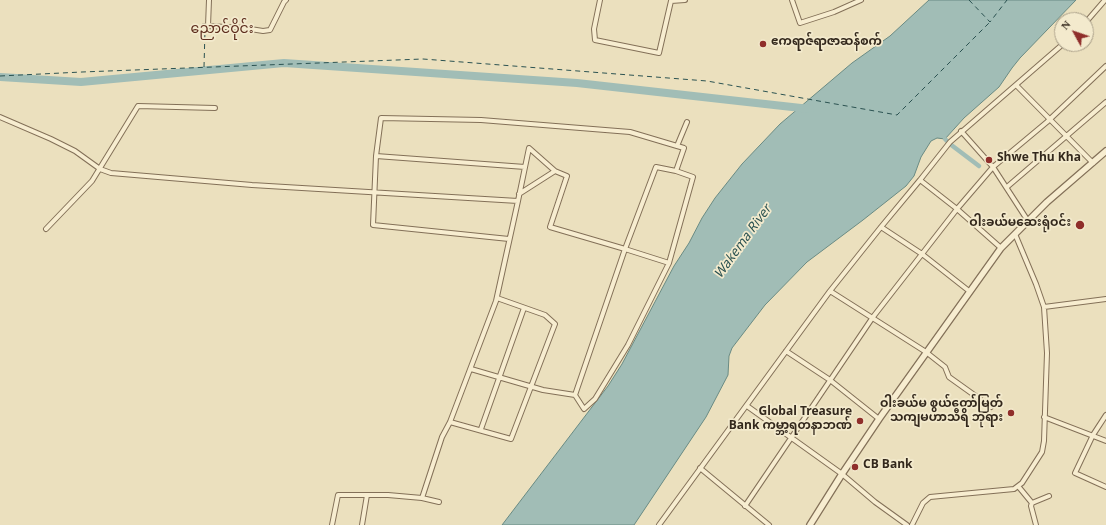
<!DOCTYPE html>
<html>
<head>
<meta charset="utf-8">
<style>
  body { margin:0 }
  #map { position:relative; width:1106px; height:525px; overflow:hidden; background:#ebe0be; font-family:Georgia,serif }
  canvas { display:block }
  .north { position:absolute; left:1054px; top:12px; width:40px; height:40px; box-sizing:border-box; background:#f3eacd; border:1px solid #a69c86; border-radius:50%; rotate:310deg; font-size:11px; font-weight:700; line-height:16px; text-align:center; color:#33281c }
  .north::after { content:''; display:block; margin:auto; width:14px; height:18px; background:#8f2e2a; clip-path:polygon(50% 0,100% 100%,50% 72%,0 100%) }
</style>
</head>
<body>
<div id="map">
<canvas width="1106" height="525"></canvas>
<div class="north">N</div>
</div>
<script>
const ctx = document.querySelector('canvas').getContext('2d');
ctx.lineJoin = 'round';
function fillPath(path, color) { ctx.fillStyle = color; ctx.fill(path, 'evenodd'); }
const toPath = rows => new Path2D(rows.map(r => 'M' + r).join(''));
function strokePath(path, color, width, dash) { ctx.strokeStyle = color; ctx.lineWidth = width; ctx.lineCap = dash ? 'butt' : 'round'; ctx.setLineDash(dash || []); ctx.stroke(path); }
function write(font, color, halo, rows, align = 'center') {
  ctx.font = font + ' Georgia,"Noto Sans Myanmar",serif'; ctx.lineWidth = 3.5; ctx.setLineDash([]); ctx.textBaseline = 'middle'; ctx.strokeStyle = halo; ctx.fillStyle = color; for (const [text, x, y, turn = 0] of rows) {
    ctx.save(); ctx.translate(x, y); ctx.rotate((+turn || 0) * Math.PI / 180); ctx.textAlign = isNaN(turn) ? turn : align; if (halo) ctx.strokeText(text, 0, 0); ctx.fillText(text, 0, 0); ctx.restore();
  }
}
const water = toPath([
  [929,0,1076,0,1020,58,1012,68,999,87,964,118,945,139,937,138,931,141,921,157,914,176,906,186,863,220,807,262,765,305,732,348,729,356,728,375,706,417,634,525,502,525,608,386,622,364,674,266,689,243,702,218,715,198,742,164,780,124,852,63,890,36,929,0]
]);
fillPath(water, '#a1bdb6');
strokePath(water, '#698a83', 1);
strokePath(toPath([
  [945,139,948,142],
  [950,144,979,166]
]), '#a1bdb6', 4.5);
strokePath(toPath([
  [0,77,81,82,284,63,577,83,810,109]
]), '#a1bdb6', 8);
strokePath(toPath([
  [969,0,990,22,1007,0],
  [204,67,205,30],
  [0,76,82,72,423,59,707,81,897,115,990,22]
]), '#2b5251', 1, [5, 4]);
const minor = toPath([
  [600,0,594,29,595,40,659,53,671,1,685,0],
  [792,0,800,23,834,12,861,0],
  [1086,22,1105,0],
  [208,26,244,28,263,31,270,30,284,2,286,0],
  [205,29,204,26,208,26,209,0],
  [1016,85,1093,163],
  [0,117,51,139,75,151,100,169,111,173,252,185,518,201],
  [961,131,993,167,1028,221],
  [376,156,525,167],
  [676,171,684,148,677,146],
  [920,180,957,209,1001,248],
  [1007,187,1106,102],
  [519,194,555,171,567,176,550,227,625,249,575,395],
  [881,227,922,254,969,291],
  [46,229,92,181,138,106,215,108],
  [509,239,373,225,376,156,381,118,481,120,630,132,677,146,687,122],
  [830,291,926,352,945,367,949,377,991,407],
  [1044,307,1106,299],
  [786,351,830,380,879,419],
  [471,369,543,390,575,395,584,409,595,399,628,345,669,263,693,177,676,171,656,167,625,249,669,263],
  [747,406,842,474,875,502,907,525],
  [1106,415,1093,435,1075,473,1106,487],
  [1044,417,1106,441],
  [450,422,511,439,555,324,545,315,497,298],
  [481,429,524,308],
  [700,468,769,525],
  [1018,486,1032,503],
  [422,498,442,437,450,422,496,301,518,201,529,148,555,171],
  [745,506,873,317,957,209,993,167,1047,122,1106,66],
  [332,525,338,495,388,495,422,498,439,502],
  [362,525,367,495],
  [659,525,830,291,881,227,920,180,950,142,1063,44],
  [912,525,923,503,930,497,1014,489,1022,483,1042,452,1044,441,1047,353,1044,307,1036,284,1015,234],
  [1036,525,1031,506,1032,503,1049,496]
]);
const tertiary = toPath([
  [810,525,842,474,879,419,1001,248,1047,202,1106,151]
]);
strokePath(minor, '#837058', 6);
strokePath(tertiary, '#837058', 8);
strokePath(minor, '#f7edd0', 4);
strokePath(tertiary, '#f7edd0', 5.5);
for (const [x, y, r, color] of [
  [763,44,4,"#8f2e2a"],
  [989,160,4,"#8f2e2a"],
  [1080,225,5,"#8f2e2a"],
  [1011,413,4,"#8f2e2a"],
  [860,421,4,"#8f2e2a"],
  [855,467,4,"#8f2e2a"]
]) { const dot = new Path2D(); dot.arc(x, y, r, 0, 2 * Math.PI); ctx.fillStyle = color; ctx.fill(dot); strokePath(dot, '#f3eacd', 1.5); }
write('bold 12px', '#33281c', '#f3eacd', [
  ["ဧကရာဇ်ရာဇာဆန်စက်",771,44],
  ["Shwe Thu Kha",997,160],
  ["ဝါးခယ်မဆေးရုံဝင်း",1071,225,"right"],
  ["ဝါးခယ်မ စွယ်တော်မြတ်",1003,406,"right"],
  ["သကျမဟာသီရိ ဘုရား",1003,420,"right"],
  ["Global Treasure",852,414,"right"],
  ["Bank ကမ္ဘာ့ရတနာဘဏ်",852,428,"right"],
  ["CB Bank",863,467]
], 'left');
write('italic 13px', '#2b5251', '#f3eacd', [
  ["Wakema River",745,243,-54]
]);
write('14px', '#5d2d1d', '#f3eacd', [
  ["ညောင်ဝိုင်း",222,32]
]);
</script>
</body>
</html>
